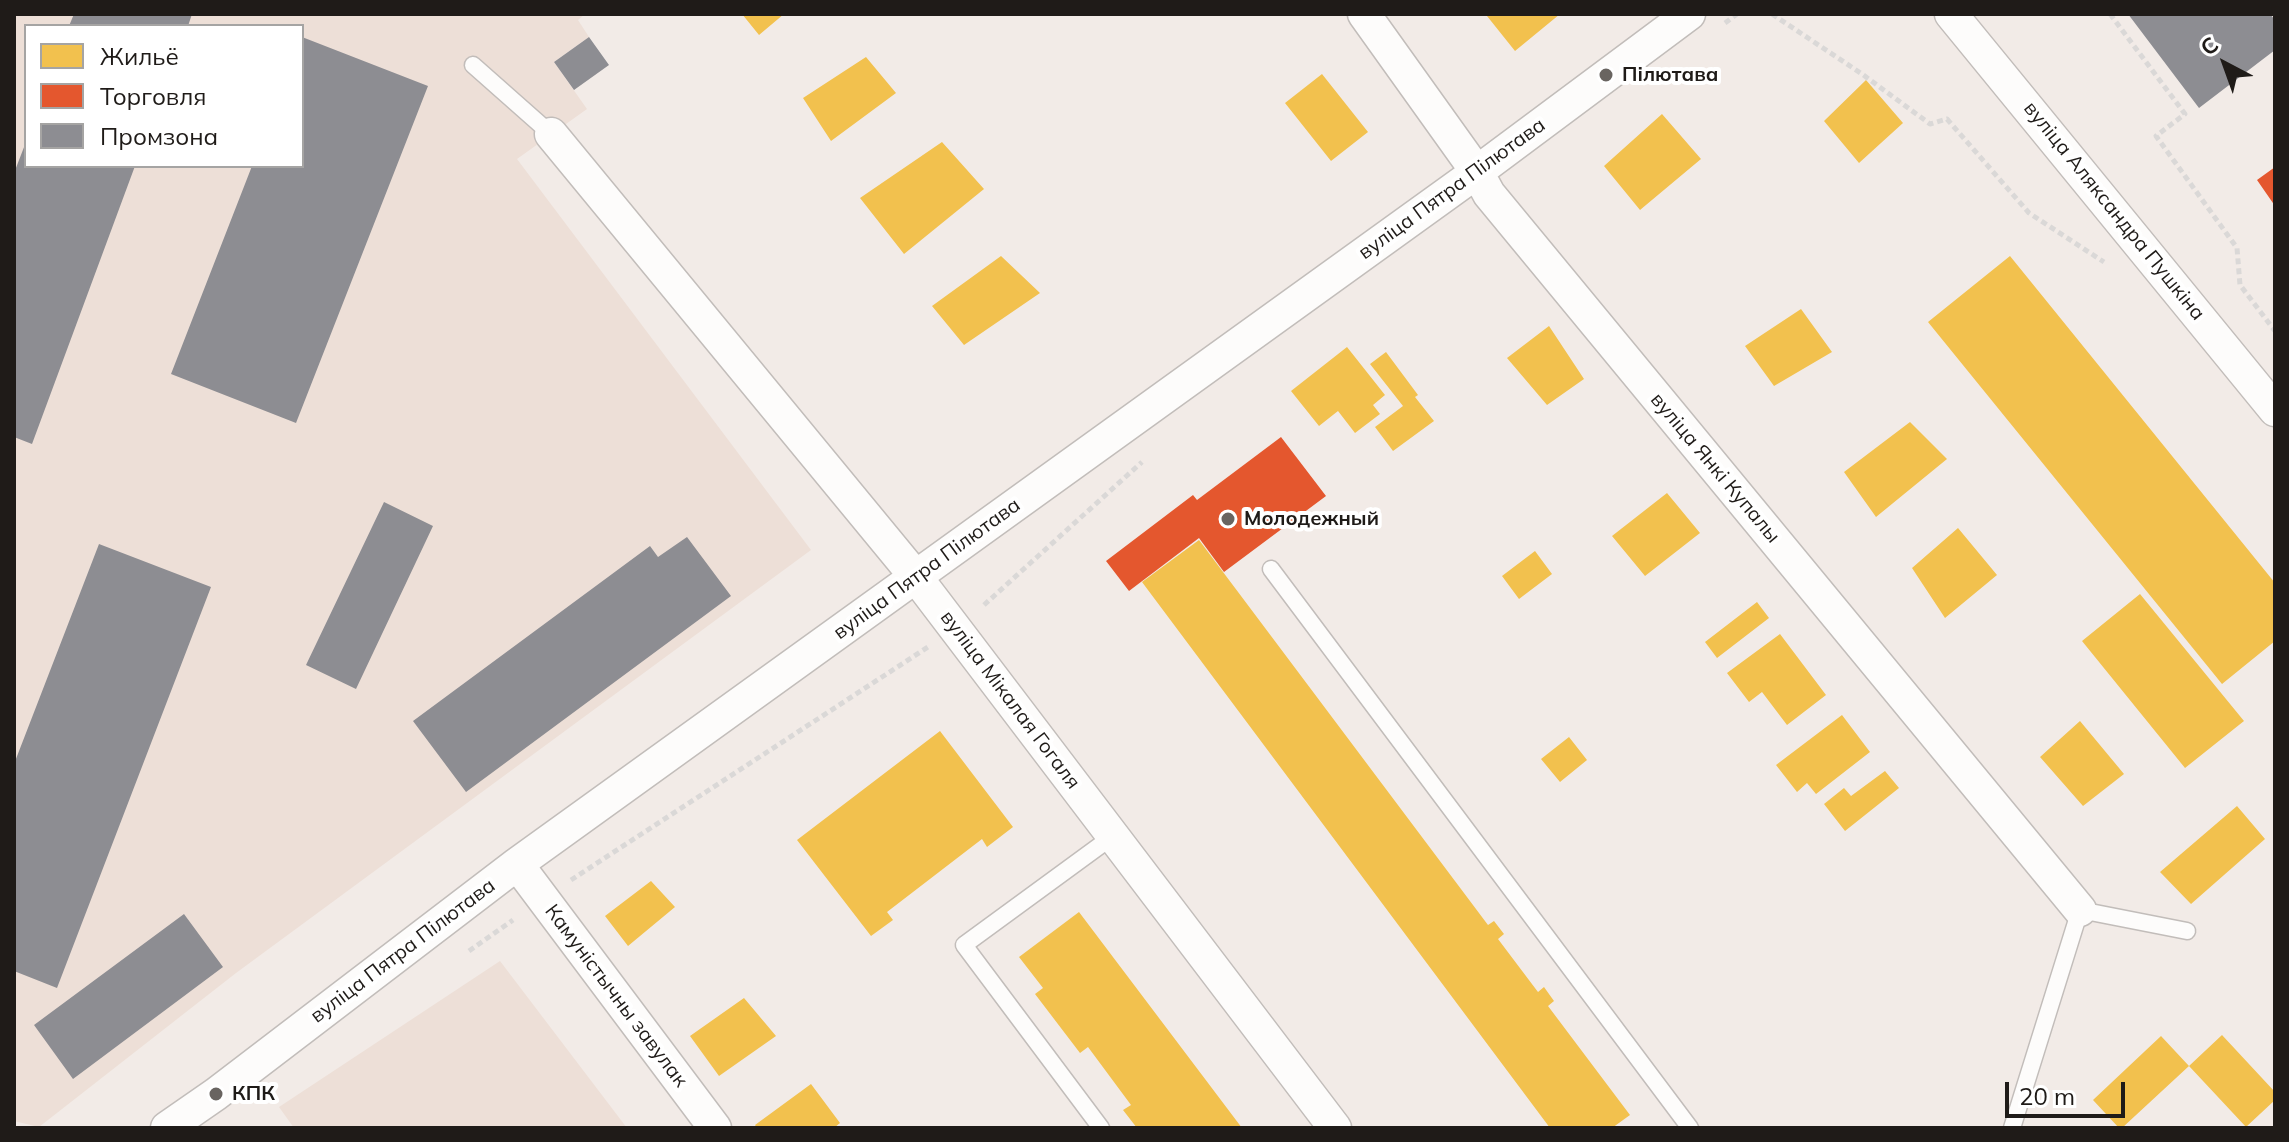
<!DOCTYPE html>
<html>
<head>
<meta charset="utf-8">
<style>
  body { margin:0 }
  #map { position:relative; width:2289px; height:1142px; overflow:hidden; background:#f2ebe7; font-family:Mulish,sans-serif }
  canvas { display:block }
  .frame { position:absolute; inset:0; border:16px solid #1f1b18; pointer-events:none }
  .legend { position:absolute; left:24px; top:24px; width:280px; height:144px; box-sizing:border-box; background:#fff; border:2px solid #a5a4a3; margin:0; padding:10px 14px; list-style:none; font-size:24px; color:#1f1b18 }
  .legend li { display:flex; align-items:center; gap:16px; height:40px }
  .legend b { width:40px; border:2px solid #a5a4a3 }
  .north { position:absolute; left:2185px; top:24px; width:80px; height:80px; -webkit-text-stroke:6px #fff; paint-order:stroke; rotate:319deg; font-size:22px; font-weight:700; line-height:32px; text-align:center; color:#1f1b18 }
  .north::after { content:''; display:block; margin:auto; width:28px; height:36px; background:#1f1b18; clip-path:polygon(50% 0,100% 100%,50% 72%,0 100%) }
  .scale { position:absolute; left:2005px; top:1082px; width:120px; height:36px; box-sizing:border-box; border:4px solid #1f1b18; border-top:0; padding-left:10px; font-size:24px; line-height:28px; white-space:nowrap; color:#1f1b18; -webkit-text-stroke:6px #fff; paint-order:stroke }
</style>
</head>
<body>
<div id="map">
<canvas width="2289" height="1142"></canvas>
<div class="frame"></div>
<ul class="legend">
<li><b style="height:22px;background:#f2c14e"></b>Жильё</li>
<li><b style="height:22px;background:#e4572e"></b>Торговля</li>
<li><b style="height:22px;background:#8d8d92"></b>Промзона</li>
</ul>
<div class="north">С</div>
<div class="scale">20 m</div>
</div>
<script>
const ctx = document.querySelector('canvas').getContext('2d');
ctx.lineJoin = 'round';
function fillPath(path, color) { ctx.fillStyle = color; ctx.fill(path, 'evenodd'); }
const toPath = rows => new Path2D(rows.map(r => 'M' + r).join(''));
function strokePath(path, color, width, dash) { ctx.strokeStyle = color; ctx.lineWidth = width; ctx.lineCap = dash ? 'butt' : 'round'; ctx.setLineDash(dash || []); ctx.stroke(path); }
function write(font, color, halo, rows, align = 'center') {
  ctx.font = font + ' Mulish,sans-serif'; ctx.lineWidth = 8; ctx.setLineDash([]); ctx.textBaseline = 'middle'; ctx.strokeStyle = halo; ctx.fillStyle = color; for (const [text, x, y, turn = 0] of rows) {
    ctx.save(); ctx.translate(x, y); ctx.rotate((+turn || 0) * Math.PI / 180); ctx.textAlign = isNaN(turn) ? turn : align; if (halo) ctx.strokeText(text, 0, 0); ctx.fillText(text, 0, 0); ctx.restore();
  }
}
fillPath(toPath([
  [14,14,585,14,578,20,589,37,554,62,587,109,517,159,811,550,236,973,39,1127,14,1121],
  [26,26,302,26,302,166,26,166],
  [500,961,627,1128,294,1128,279,1107]
]), '#eddfd7');
fillPath(toPath([
  [742,14,784,14,759,35],
  [1489,14,1560,14,1515,51,1487,16],
  [866,57,896,93,831,141,803,98],
  [1322,74,1368,132,1331,161,1285,103],
  [1866,80,1903,123,1859,163,1824,121],
  [1662,114,1701,159,1640,210,1604,166],
  [942,142,984,189,904,254,860,198],
  [1001,256,1040,293,964,345,932,306],
  [2010,256,2275,583,2275,641,2222,684,1928,322],
  [1801,309,1832,352,1774,386,1745,346],
  [1549,326,1584,379,1547,405,1507,358],
  [1347,347,1385,395,1373,405,1380,414,1355,433,1338,411,1319,426,1291,391],
  [1386,352,1418,395,1415,397,1434,421,1393,451,1375,427,1403,406,1370,364],
  [1910,422,1947,459,1876,517,1844,472],
  [1667,493,1700,533,1645,576,1612,536],
  [1958,528,1997,575,1945,618,1912,568],
  [1199,540,1488,925,1494,921,1504,934,1498,939,1538,992,1544,987,1554,1001,1548,1006,1630,1115,1612,1128,1550,1128,1142,582],
  [1535,551,1552,574,1519,599,1502,576],
  [2140,594,2244,721,2185,768,2082,641],
  [1757,602,1769,618,1717,658,1705,642],
  [1780,634,1826,695,1787,725,1762,692,1749,702,1727,673],
  [1842,715,1870,752,1816,794,1807,783,1797,792,1776,765],
  [2080,721,2124,774,2083,806,2040,757],
  [940,731,1013,827,987,847,982,839,887,912,893,920,871,936,797,840],
  [1569,737,1587,760,1560,782,1541,759],
  [1885,771,1899,788,1845,831,1824,804,1844,788,1851,796],
  [2237,806,2265,839,2191,904,2160,872],
  [651,881,675,907,628,946,605,916],
  [1079,912,1242,1128,1137,1128,1123,1110,1131,1105,1088,1047,1080,1053,1035,994,1043,988,1019,957],
  [744,998,776,1036,719,1076,690,1036],
  [2222,1035,2275,1092,2275,1100,2246,1127,2189,1066],
  [2161,1036,2189,1066,2122,1128,2119,1128,2093,1100],
  [811,1084,840,1123,834,1128,757,1128,755,1125]
]), '#f2c14e');
fillPath(toPath([
  [2275,167,2275,206,2257,180],
  [1281,437,1326,496,1224,572,1199,538,1129,591,1106,561,1193,495,1197,500]
]), '#e4572e');
fillPath(toPath([
  [74,14,192,14,188,26,69,26],
  [2128,14,2270,14,2275,20,2275,50,2199,108],
  [302,37,428,86,296,423,171,374,252,166,302,166],
  [589,37,609,65,574,90,554,62],
  [26,142,26,166,135,166,32,444,14,437,14,173],
  [384,502,433,526,356,689,306,665],
  [687,537,731,596,466,792,413,721,650,546,658,557],
  [99,544,211,587,57,988,14,971,14,764],
  [184,914,223,967,73,1079,34,1025]
]), '#8d8d92');
const service = toPath([
  [473,65,551,134],
  [1271,569,1690,1128],
  [1101,1128,964,945,1113,836],
  [2012,1128,2080,910,2187,931]
]);
const minor = toPath([
  [1364,14,1477,172,1489,194,2080,910],
  [1951,14,2275,410],
  [551,134,916,577,1335,1128],
  [517,864,715,1128],
  [167,1128,216,1094,517,864,1477,172,1689,14]
]);
strokePath(service, '#c2bdba', 19);
strokePath(minor, '#c2bdba', 35);
strokePath(toPath([
  [1772,14,1862,74,1930,124,1947,119,2029,213,2104,262],
  [2110,14,2185,114,2156,136,2237,248,2240,285,2275,331],
  [1725,23,1737,14],
  [984,605,1142,462],
  [571,880,928,647],
  [469,951,513,920]
]), '#dad8d7', 5, [6, 4]);
strokePath(service, '#fdfcfb', 16);
strokePath(minor, '#fdfcfb', 32);
for (const [x, y, r, color] of [
  [1606,75,8,"#696460"],
  [1228,519,8,"#696460"],
  [216,1094,8,"#696460"]
]) { const dot = new Path2D(); dot.arc(x, y, r, 0, 2 * Math.PI); ctx.fillStyle = color; ctx.fill(dot); strokePath(dot, '#fff', 3); }
write('bold 20px', '#1f1b18', '#fff', [
  ["Пілютава",1622,75],
  ["Молодежный",1244,519],
  ["КПК",232,1094]
], 'left');
write('20px', '#1f1b18', '#fff', [
  ["вуліца Пятра Пілютава",1452,189,-36],
  ["вуліца Аляксандра Пушкіна",2114,211,51],
  ["вуліца Янкі Купалы",1715,468,50],
  ["вуліца Пятра Пілютава",927,569,-36],
  ["вуліца Мікалая Гогаля",1010,700,53],
  ["вуліца Пятра Пілютава",403,951,-37],
  ["Камуністычны завулак",616,996,53]
]);
</script>
</body>
</html>
